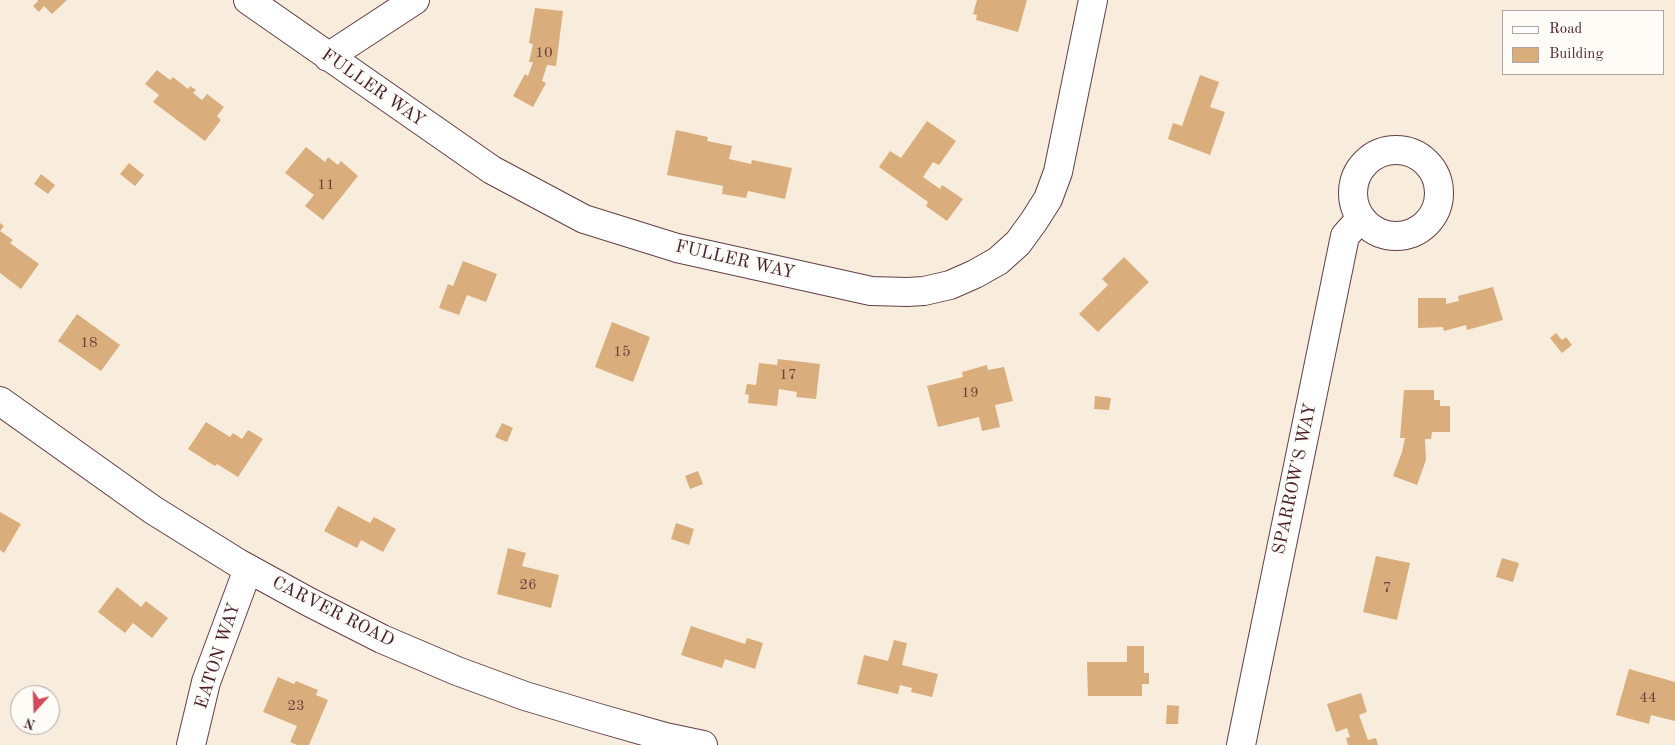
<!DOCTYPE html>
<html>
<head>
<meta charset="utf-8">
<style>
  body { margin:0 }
  #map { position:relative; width:1675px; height:745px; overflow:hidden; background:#f8eddc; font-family:"Old Standard TT",serif }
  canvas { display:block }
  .legend { position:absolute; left:1502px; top:10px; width:162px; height:65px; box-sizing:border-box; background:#fdfcf7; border:1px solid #b5a4a5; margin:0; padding:6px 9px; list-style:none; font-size:15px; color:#4a1f2b }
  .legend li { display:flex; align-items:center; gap:10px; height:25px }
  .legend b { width:25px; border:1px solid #b5a4a5 }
  .north { position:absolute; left:10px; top:685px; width:50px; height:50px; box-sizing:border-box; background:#fdfcf7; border:1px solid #b5a4a5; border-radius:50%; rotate:200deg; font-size:14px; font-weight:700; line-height:20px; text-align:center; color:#4a1f2b }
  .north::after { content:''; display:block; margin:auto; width:18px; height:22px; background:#d1495b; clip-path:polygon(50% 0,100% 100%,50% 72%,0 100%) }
</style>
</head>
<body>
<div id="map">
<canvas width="1675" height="745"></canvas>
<ul class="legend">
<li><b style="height:6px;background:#fff"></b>Road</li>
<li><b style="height:14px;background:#d9ad7c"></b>Building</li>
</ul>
<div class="north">N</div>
</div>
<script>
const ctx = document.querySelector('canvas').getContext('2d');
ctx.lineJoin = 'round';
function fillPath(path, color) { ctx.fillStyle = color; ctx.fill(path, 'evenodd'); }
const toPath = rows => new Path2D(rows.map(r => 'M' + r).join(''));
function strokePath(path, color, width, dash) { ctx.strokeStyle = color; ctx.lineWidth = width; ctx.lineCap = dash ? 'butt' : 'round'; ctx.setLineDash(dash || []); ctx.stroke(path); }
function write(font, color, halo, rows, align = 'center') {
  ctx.font = font + ' "Old Standard TT",serif'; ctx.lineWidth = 4; ctx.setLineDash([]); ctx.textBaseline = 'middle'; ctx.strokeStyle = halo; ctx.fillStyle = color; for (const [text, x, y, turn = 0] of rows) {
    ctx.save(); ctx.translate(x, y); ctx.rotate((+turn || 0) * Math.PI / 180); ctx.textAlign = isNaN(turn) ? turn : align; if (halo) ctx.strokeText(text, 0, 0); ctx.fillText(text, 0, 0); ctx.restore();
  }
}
fillPath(toPath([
  [37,0,67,0,52,14,44,6,39,12,33,6,38,1],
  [977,0,1027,0,1018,32,976,20,977,15,973,14],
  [535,8,563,11,556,66,547,65,542,81,546,83,533,107,513,96,525,74,528,76,533,62,529,62,533,44,529,43],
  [157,70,170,80,173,77,188,89,190,86,196,90,193,93,202,100,207,94,224,107,217,116,221,120,205,141,153,102,159,95,145,84],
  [1200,75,1219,82,1210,107,1225,112,1210,155,1168,139,1173,123,1182,126],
  [927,121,956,141,939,165,933,162,923,177,940,189,942,185,963,199,947,221,926,206,928,202,879,167,890,151,901,158],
  [676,130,708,137,707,141,732,146,729,159,751,164,752,160,792,168,785,199,748,191,746,198,722,194,723,186,667,175],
  [306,147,325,162,328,157,338,165,341,161,358,176,323,220,305,206,314,195,285,173],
  [129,163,144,175,135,186,120,174],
  [41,174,55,185,48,194,34,184],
  [0,223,4,226,0,231,13,240,10,243,39,264,21,289,0,273],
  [1124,257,1149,282,1098,332,1079,314,1108,285,1102,279],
  [463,261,497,274,486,302,467,295,459,315,439,308,448,284,453,286],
  [1493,287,1503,320,1467,330,1466,325,1444,331,1443,327,1418,328,1418,298,1446,298,1446,304,1459,301,1458,296],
  [77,314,120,345,101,371,58,341],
  [612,322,650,337,633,382,595,367],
  [1556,333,1562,340,1566,337,1572,345,1562,353,1550,338],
  [778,359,820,364,816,399,796,397,797,392,779,389,777,406,748,403,749,395,745,394,747,384,756,385,759,363,777,365],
  [987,365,988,370,1004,367,1013,401,995,405,1000,427,982,431,979,417,938,427,927,386,963,377,962,372],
  [1404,390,1434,390,1434,400,1440,400,1440,406,1450,406,1450,432,1432,432,1431,439,1425,439,1426,460,1417,485,1393,476,1402,452,1405,438,1400,438],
  [1095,396,1111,398,1109,410,1094,409],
  [206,422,230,437,233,433,242,439,248,430,263,439,238,477,217,464,215,466,188,449],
  [502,423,513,428,507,442,495,437],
  [698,471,703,484,690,489,685,476],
  [338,506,370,523,374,517,396,529,383,552,361,540,357,548,324,531],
  [0,512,21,524,4,553,0,550],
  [676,523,694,529,689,545,671,539],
  [508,548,526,553,522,566,559,575,551,608,497,594],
  [1376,556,1410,563,1397,620,1363,612],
  [1502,558,1519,563,1513,582,1496,577],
  [117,587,141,607,146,601,168,618,152,638,133,623,125,633,98,612],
  [691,626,745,644,747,638,763,643,755,669,725,659,722,668,681,655],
  [894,640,907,643,902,665,938,674,932,697,911,692,912,688,900,685,898,694,857,684,864,655,888,661],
  [1127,646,1144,646,1144,673,1149,673,1149,684,1142,684,1142,696,1088,696,1087,662,1127,662],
  [1629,669,1675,682,1675,721,1651,715,1649,724,1616,715],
  [278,677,294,684,296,681,318,690,316,695,328,700,309,745,297,745,290,742,297,726,263,712],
  [1361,693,1367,712,1359,715,1368,740,1376,738,1378,745,1348,745,1346,738,1350,737,1347,728,1336,732,1327,704],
  [1167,705,1179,706,1178,724,1166,724]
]), '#d9ad7c');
const minor = toPath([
  [248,0,492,170,584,219,677,248,871,291,907,292,924,291,950,285,975,274,998,261,1018,243,1034,221,1048,199,1058,172,1093,0],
  [328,57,415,0],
  '1353 193a43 43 0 1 1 86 0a43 43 0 1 1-86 0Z',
  [0,401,153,510,238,563,309,602,382,639,457,671,525,696,595,717,665,737,703,745],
  [191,745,206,682,248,569],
  [1241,745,1345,236,1361,218]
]);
strokePath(minor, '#643e46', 30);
strokePath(minor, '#fff', 28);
write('15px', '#6e423f', null, [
  ["10",544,53],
  ["11",326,185],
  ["18",89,343],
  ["15",622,352],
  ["17",788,375],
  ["19",970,393],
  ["26",528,585],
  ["7",1387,588],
  ["44",1648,698],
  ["23",296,706]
]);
write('18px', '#4a1f2b', '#fdfcf7', [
  ["FULLER WAY",373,88,35],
  ["FULLER WAY",735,260,13],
  ["SPARROW'S WAY",1295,479,-78],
  ["CARVER ROAD",333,612,27],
  ["EATON WAY",218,656,-72]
]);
</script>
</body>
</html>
